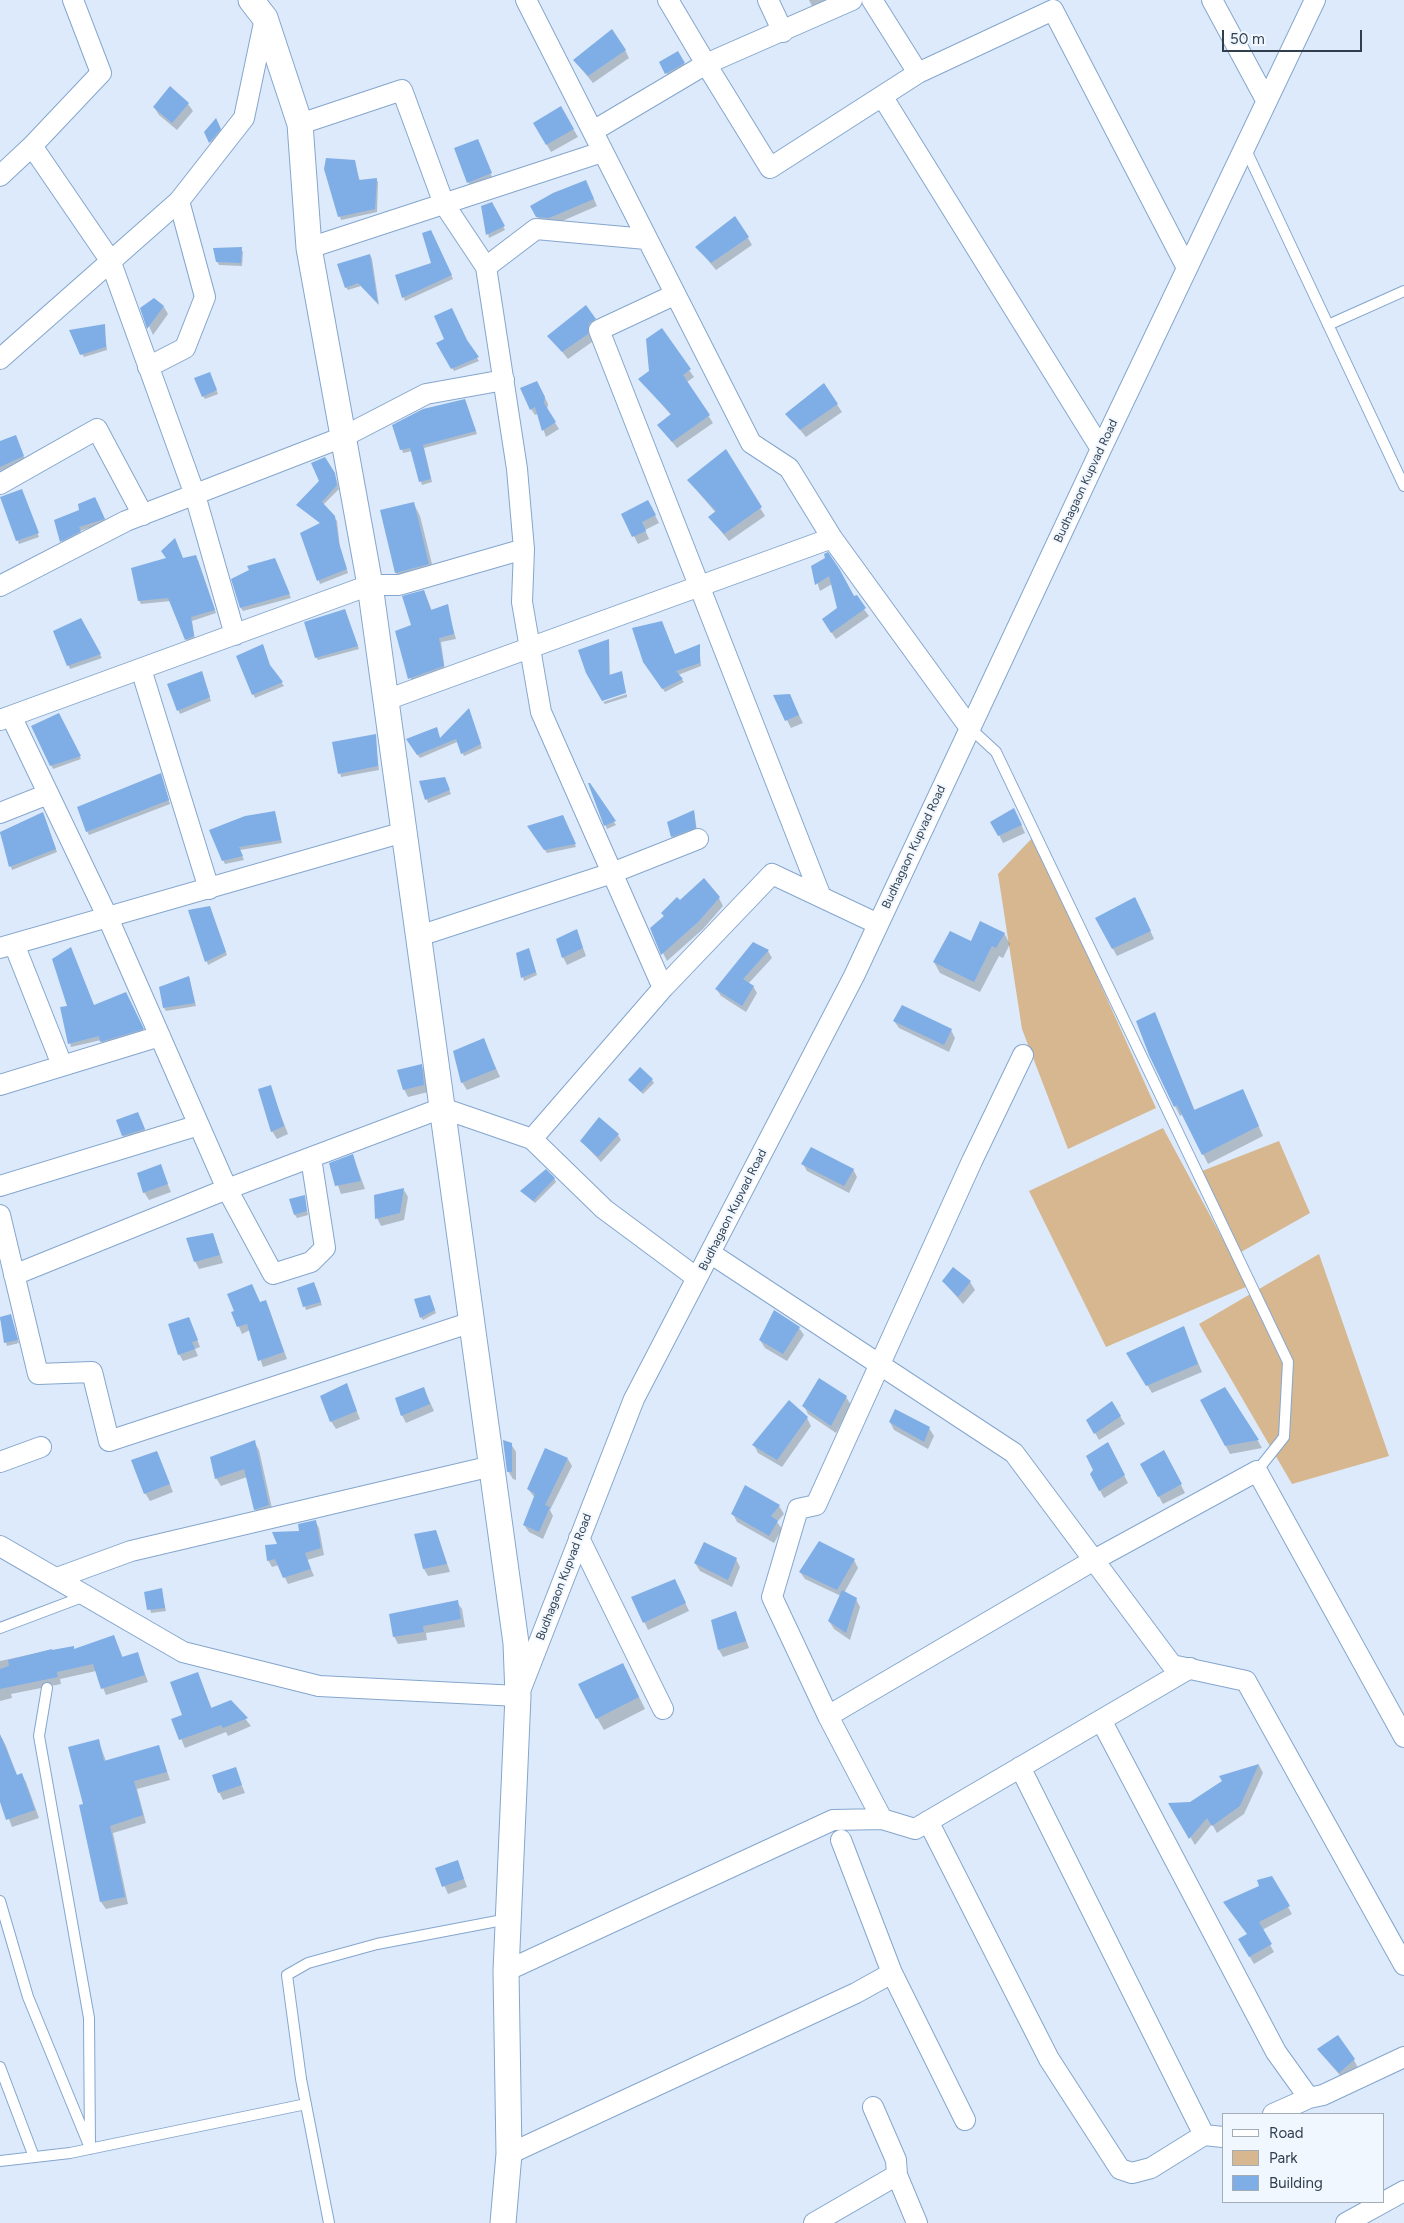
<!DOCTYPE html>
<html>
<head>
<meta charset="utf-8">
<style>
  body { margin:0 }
  #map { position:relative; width:1404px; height:2223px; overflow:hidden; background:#dceafb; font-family:Figtree,sans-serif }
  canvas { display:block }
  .legend { position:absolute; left:1222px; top:2113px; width:162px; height:90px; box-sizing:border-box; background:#f0f7ff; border:1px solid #a3adb8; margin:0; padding:6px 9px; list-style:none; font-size:15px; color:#303e4e }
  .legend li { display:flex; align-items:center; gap:10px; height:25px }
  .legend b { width:25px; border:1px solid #a3adb8 }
  .scale { position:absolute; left:1222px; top:30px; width:140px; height:22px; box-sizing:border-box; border:2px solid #303e4e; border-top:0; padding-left:6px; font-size:15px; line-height:18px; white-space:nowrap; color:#303e4e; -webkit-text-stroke:4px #f0f7ff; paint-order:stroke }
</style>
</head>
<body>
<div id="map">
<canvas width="1404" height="2223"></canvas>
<ul class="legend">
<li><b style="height:6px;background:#fff"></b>Road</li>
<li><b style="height:14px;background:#d6b790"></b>Park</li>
<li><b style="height:14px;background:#7fade6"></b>Building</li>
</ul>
<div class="scale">50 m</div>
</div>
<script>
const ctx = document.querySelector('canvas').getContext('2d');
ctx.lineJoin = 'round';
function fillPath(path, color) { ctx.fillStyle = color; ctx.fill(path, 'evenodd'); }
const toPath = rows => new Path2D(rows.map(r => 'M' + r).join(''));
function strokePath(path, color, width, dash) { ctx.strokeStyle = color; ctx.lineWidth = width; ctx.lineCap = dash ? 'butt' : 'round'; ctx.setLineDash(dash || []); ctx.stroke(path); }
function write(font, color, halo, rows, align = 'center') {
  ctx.font = font + ' Figtree,sans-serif'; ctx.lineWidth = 4; ctx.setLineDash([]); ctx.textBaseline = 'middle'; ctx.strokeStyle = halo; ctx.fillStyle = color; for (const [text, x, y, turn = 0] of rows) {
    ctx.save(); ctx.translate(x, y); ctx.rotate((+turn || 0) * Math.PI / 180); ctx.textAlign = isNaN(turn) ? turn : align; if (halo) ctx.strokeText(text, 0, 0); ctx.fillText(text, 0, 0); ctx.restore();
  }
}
fillPath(toPath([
  [1034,836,1156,1108,1068,1149,1022,1029,998,874],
  [1163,1128,1248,1286,1106,1347,1029,1191],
  [1279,1141,1310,1213,1241,1252,1202,1171],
  [1319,1254,1389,1456,1292,1484,1199,1324]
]), '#d6b790');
fillPath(toPath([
  [809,0,843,0,815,12],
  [625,50,629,58,593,83,574,60],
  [678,53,688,71,671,81,661,63],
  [188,104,193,111,177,130,159,115,154,107],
  [561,108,578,137,551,152,534,123],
  [218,123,222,133,212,145,205,132],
  [479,144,492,177,470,186,456,149],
  [354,161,360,181,376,179,378,182,377,212,341,220,325,169],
  [586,181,597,206,553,225,541,224,532,206],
  [492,204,505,230,489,238,482,207],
  [433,235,453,279,405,301,396,275,433,264],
  [748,238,752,245,716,270,697,247],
  [241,249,243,252,242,266,219,265,217,261],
  [370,255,372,259,379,305,361,286,348,290,346,287],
  [164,307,168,314,153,335,141,308],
  [594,319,599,327,593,331,592,342,568,359,549,336],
  [104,326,107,350,84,357,82,354],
  [661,330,694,377,687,382,713,423,677,448,659,426,671,415,640,379,650,371],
  [445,339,467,343,479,361,454,371,438,343],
  [211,377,218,394,205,399,203,396],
  [824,385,842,412,806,437,787,414],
  [540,388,548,404,547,410,559,429,546,437,538,414,535,415,531,409],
  [465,400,477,434,424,448,432,482,422,485,412,451,403,453,394,425],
  [17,440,25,460,0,471,0,442],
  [726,451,765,516,729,541,710,518,716,513,688,480],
  [324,458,336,478,339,489,323,505,337,521,340,548,348,573,320,584,302,534,321,524,298,505,321,481],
  [23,494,39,537,19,544,1,498],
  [97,502,106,522,80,531,82,535,63,544,62,541],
  [414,504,420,516,435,576,403,585,396,573],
  [652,509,659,523,645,530,649,539,638,544,622,514],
  [826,558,869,616,836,639,827,626,838,609,832,584,820,591,812,567],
  [167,559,198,560,216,613,192,621,195,640,188,643,171,601,141,604,139,600],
  [276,563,291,598,243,611,241,608],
  [424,591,432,611,447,606,456,639,441,642,445,671,412,683,397,631,413,626],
  [346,614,359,649,318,660,316,657],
  [81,619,102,658,70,669,55,631],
  [609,641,610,676,621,672,626,692,602,700],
  [699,645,701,666,678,675,684,682,665,692,647,666],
  [237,657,271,668,284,686,255,698],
  [202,672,211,701,180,714,168,684],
  [627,694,627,697,605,704,603,702],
  [775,697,793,703,803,723,791,728],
  [469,710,482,748,464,756,457,742,420,758,409,742,437,729,440,740],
  [59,714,81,759,53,769,51,765],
  [375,736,379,770,341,777,333,743],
  [162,778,170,804,89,835,87,831],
  [421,782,446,782,451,794,428,803],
  [590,786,616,825,607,829],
  [694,811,697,831,674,840,672,837],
  [43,813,57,852,12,870,0,833],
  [276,816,282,843,240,850,244,860,225,864,211,831],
  [1018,818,1025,833,1003,843,999,835],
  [564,820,576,847,547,853,531,830],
  [719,898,723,906,703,929,667,961,651,929,679,901],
  [1139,906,1154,939,1117,956,1096,919],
  [190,911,211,911,227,955,208,965],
  [577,931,586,956,567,965,563,957],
  [1004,933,1010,944,1003,958,999,956,980,992,940,973,934,962,972,942],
  [753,944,768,951,772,958,748,984,753,986,757,993,746,1012,721,996,717,990],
  [529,950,537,975,524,981,517,954],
  [189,977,196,1006,166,1011,164,1008],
  [127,996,144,1032,103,1045,101,1040,71,1047,61,1008,94,1006],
  [1155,1014,1195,1111,1243,1091,1263,1136,1208,1164,1183,1114,1180,1116,1175,1106],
  [894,1021,951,1030,955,1038,949,1052,899,1028],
  [483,1039,500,1077,467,1090,462,1082],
  [421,1065,425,1073,428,1092,408,1097,404,1089],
  [629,1080,652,1080,654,1083,643,1094],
  [270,1087,288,1134,277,1139,272,1131],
  [138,1114,148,1137,127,1143,123,1136],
  [618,1135,621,1140,601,1162,581,1141],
  [353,1156,365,1189,341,1194,330,1164],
  [803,1164,853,1169,857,1177,849,1193,807,1171],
  [160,1166,171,1192,149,1200,144,1192],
  [554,1178,556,1182,535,1203,522,1191],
  [404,1190,408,1197,404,1220,381,1226,377,1218],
  [304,1196,308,1215,297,1218,295,1215],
  [213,1234,223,1263,199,1269,195,1261],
  [953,1269,970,1282,975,1290,963,1304,943,1281],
  [316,1287,322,1305,306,1310,299,1288],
  [431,1299,436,1313,423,1320,421,1317],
  [260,1304,269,1309,287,1359,263,1367,250,1330,242,1334,233,1313],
  [11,1316,19,1343,7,1346,0,1318],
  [189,1318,200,1347,195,1349,198,1356,183,1361,179,1354],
  [1183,1327,1202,1372,1152,1393,1128,1353],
  [799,1328,804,1335,787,1361,765,1348,760,1340],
  [346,1385,360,1419,336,1429,331,1421],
  [424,1389,434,1411,406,1423,402,1415],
  [1225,1389,1258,1441,1262,1448,1230,1454,1201,1400],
  [846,1397,851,1405,836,1433,808,1414,804,1406],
  [1112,1403,1125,1424,1099,1440,1088,1420],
  [807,1418,811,1426,782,1467,758,1453,754,1445],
  [890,1422,929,1428,934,1436,928,1449,894,1430],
  [254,1442,259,1450,273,1513,259,1517,255,1509,247,1477,221,1486,216,1478],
  [511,1444,516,1452,516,1480,513,1479,508,1471],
  [157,1452,173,1492,150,1501,145,1493],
  [1112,1452,1128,1483,1104,1498,1091,1474],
  [568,1459,572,1466,550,1510,553,1516,543,1539,529,1532,524,1525,535,1498,528,1489],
  [1168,1459,1185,1493,1163,1504,1141,1465],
  [779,1506,784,1514,777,1522,782,1529,774,1543,737,1522,733,1514],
  [315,1521,319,1528,324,1555,307,1560,314,1576,288,1584,279,1565,272,1567,268,1560],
  [436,1531,450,1572,428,1576,424,1569],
  [736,1559,740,1567,732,1587,700,1571,695,1563],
  [854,1560,858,1568,844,1593,856,1599,860,1607,850,1640,834,1629,829,1621,841,1596,805,1579,800,1572],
  [161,1589,166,1611,151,1613,146,1593],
  [679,1589,689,1611,648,1630,633,1597],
  [457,1602,462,1609,465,1627,426,1633,427,1640,398,1644,394,1636],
  [736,1613,749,1648,723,1657,719,1650,712,1621],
  [114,1636,123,1658,137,1653,148,1682,106,1695,96,1671,60,1679,61,1684,11,1694,12,1698,0,1701,0,1661,51,1650,75,1650],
  [623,1664,645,1709,604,1730,597,1718],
  [198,1674,212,1709,231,1701,251,1726,228,1736,226,1732,185,1748,173,1720,183,1716],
  [0,1738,2,1738,6,1746,17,1776,21,1774,26,1782,39,1818,12,1827,0,1796],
  [98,1740,106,1761,159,1747,170,1780,137,1789,146,1823,113,1833,128,1904,106,1909,101,1902,84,1805],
  [1259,1765,1263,1773,1244,1814,1217,1833,1212,1824,1195,1845,1171,1805,1190,1804,1223,1781,1221,1777],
  [235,1769,245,1793,223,1800,219,1792],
  [458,1862,467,1887,448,1894,437,1869],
  [1271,1877,1292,1914,1262,1930,1274,1952,1254,1964,1240,1940,1248,1935,1260,1887],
  [1318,2050,1354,2060,1358,2068,1344,2080]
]), '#0003');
fillPath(toPath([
  [612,29,626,50,588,76,573,60],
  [678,51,685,63,665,74,659,62],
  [170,86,189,103,172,123,153,107],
  [561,106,574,129,546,145,533,123],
  [216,118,221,129,209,143,204,132],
  [478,139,492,173,467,183,454,148],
  [326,158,355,160,359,180,377,178,375,209,338,217,324,169],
  [586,180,594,199,549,218,536,217,530,206,553,193],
  [492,202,505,226,486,235,481,206],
  [735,216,749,237,711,263,695,247],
  [431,230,452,275,402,298,395,275,431,263,422,233],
  [242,247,241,263,216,262,213,248],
  [370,254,378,304,358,283,345,288,337,264],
  [154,298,164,306,147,329,140,308],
  [586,305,596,319,589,323,588,334,562,352,547,336],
  [452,308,467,340,479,357,451,369,436,343,444,339,434,316],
  [105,324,106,347,80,355,69,330],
  [662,328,691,369,683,375,710,415,672,442,657,425,671,414,638,379,649,371,646,339],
  [210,372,217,390,202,397,194,378],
  [537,381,545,397,544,403,556,422,542,431,535,407,530,410,520,388],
  [824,383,838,404,800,430,785,414],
  [465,399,476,431,423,445,431,479,419,482,410,448,400,450,392,425,423,409],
  [16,435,24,456,0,467,0,441],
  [726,449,762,507,724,534,708,517,716,511,687,480],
  [325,457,335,473,337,485,322,502,335,516,339,543,347,569,317,581,300,533,320,523,296,505,319,481,311,463],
  [22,489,39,533,16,541,0,497],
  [95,497,105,519,79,527,81,531,60,542,54,520,79,510,78,504],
  [648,500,656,515,642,522,646,531,632,537,621,514],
  [414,502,429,564,395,573,380,510],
  [175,538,183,558,196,555,215,610,191,617,194,636,185,640,168,598,138,601,131,568,166,558,161,551],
  [828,552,840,570,854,596,857,595,866,608,831,633,822,619,837,608,829,576,815,585,811,566,825,558,824,554],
  [275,558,290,594,240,608,231,579,249,570,247,566],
  [424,590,431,610,448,604,454,634,439,638,444,666,408,679,395,631,411,625,402,596],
  [345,609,358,646,315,658,304,622],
  [81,618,101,654,67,666,53,631],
  [662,621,675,654,700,644,700,663,676,671,683,679,662,689,643,662,632,628],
  [609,639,609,675,622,671,626,693,602,701,586,673,578,650],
  [263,644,270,665,283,682,252,695,236,656],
  [202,671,210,697,177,711,167,684],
  [790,694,799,715,785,721,773,695],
  [469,708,481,744,461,754,456,739,417,755,406,739,437,727,440,738],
  [59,713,81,756,50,766,31,726],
  [376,734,378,766,338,774,332,742],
  [161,773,169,800,86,832,77,807],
  [445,777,450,790,425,800,419,781],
  [588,783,590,783,616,821,604,826],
  [1014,808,1022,825,998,836,990,822],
  [694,810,696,828,671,837,667,822],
  [275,811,281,840,239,847,243,856,222,861,209,830,245,816],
  [43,812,56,849,9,867,0,832],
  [563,815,576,844,544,850,527,826],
  [704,878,720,897,699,921,661,955,650,928,664,916,661,913,677,897,680,900],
  [1135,897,1151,931,1112,949,1095,918],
  [210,906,226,952,205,962,188,910],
  [980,921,1005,933,996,948,992,946,974,982,933,962,950,931,971,941],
  [577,929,583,948,562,958,556,939],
  [753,942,769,950,743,979,754,986,742,1006,715,989],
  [71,947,94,1005,126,992,144,1029,100,1042,99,1036,68,1044,60,1007,67,1006,52,959],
  [529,948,536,972,521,978,516,953],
  [189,976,195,1003,163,1008,159,987],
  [902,1005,952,1029,944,1045,893,1021],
  [1155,1012,1194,1110,1243,1089,1259,1126,1202,1155,1177,1105,1174,1107,1149,1055,1136,1021],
  [484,1038,496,1069,461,1083,453,1051],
  [422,1064,424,1085,403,1090,397,1070],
  [640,1067,653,1079,641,1092,628,1080],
  [271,1085,284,1126,271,1132,258,1089],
  [138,1112,145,1129,122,1136,116,1120],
  [599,1117,619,1134,598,1157,580,1141],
  [811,1147,854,1169,844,1186,801,1164],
  [353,1154,361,1181,335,1186,329,1163],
  [161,1164,168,1184,143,1193,137,1173],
  [546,1169,555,1178,533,1201,520,1191],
  [404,1188,400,1213,375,1219,374,1195],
  [305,1195,307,1211,294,1215,289,1199],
  [213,1233,220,1255,194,1262,186,1238],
  [953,1267,971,1281,958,1297,942,1281],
  [314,1282,321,1302,303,1307,297,1288],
  [252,1284,260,1302,266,1300,284,1352,258,1361,247,1324,237,1327,231,1312,234,1311,227,1294],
  [430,1295,435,1310,420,1318,414,1299],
  [774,1310,800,1327,783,1354,759,1340],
  [11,1314,18,1340,4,1343,0,1317],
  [189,1317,198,1340,192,1342,195,1349,178,1355,168,1324],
  [1184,1326,1198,1364,1146,1386,1126,1353],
  [819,1378,847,1396,831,1426,802,1406],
  [347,1383,357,1411,330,1422,320,1396],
  [424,1387,430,1404,401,1416,395,1398],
  [1225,1387,1259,1440,1225,1446,1200,1400],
  [789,1400,808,1417,777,1460,752,1445],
  [1112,1401,1121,1416,1094,1434,1086,1420],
  [895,1409,930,1427,924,1442,889,1422],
  [255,1440,269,1505,254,1510,244,1469,215,1479,210,1457],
  [503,1440,512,1443,512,1472,507,1472],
  [1108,1442,1125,1475,1099,1491,1090,1474,1093,1470,1086,1456],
  [545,1448,568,1458,545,1505,550,1507,539,1532,523,1525,535,1494,527,1489],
  [1164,1450,1182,1484,1158,1497,1140,1464],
  [157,1451,170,1484,144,1494,131,1460],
  [745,1485,780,1505,771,1516,778,1521,769,1536,731,1514],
  [316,1520,321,1548,305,1553,311,1569,283,1578,275,1559,267,1561,265,1545,277,1544,272,1532,299,1531,298,1524],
  [436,1530,447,1564,423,1569,414,1534],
  [819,1541,855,1559,837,1590,799,1572],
  [704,1542,737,1558,728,1580,694,1563],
  [675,1579,686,1603,643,1623,631,1597],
  [162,1588,165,1608,147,1610,144,1592],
  [842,1590,857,1598,846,1633,828,1621],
  [458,1600,461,1619,423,1626,424,1632,393,1637,389,1614],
  [736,1611,746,1641,718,1650,711,1620],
  [114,1635,122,1657,138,1652,145,1675,101,1689,93,1664,57,1672,58,1677,0,1689,0,1669,9,1666,8,1660,52,1649,52,1650,74,1646,74,1649],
  [623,1663,639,1697,596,1719,578,1684],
  [198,1672,211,1708,231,1700,248,1718,223,1728,221,1725,179,1740,171,1719,182,1715,170,1682],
  [0,1734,17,1775,22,1773,35,1810,6,1820,0,1802],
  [99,1739,104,1761,159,1745,167,1772,134,1781,143,1815,110,1826,125,1897,100,1902,79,1805,83,1804,68,1747],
  [1259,1764,1240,1806,1212,1826,1207,1818,1189,1839,1168,1803,1190,1802,1222,1781,1219,1776],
  [236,1767,242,1785,218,1793,212,1775],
  [458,1860,464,1879,442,1887,435,1868],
  [1272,1876,1290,1906,1259,1922,1272,1944,1249,1957,1238,1939,1247,1934,1223,1902,1259,1886,1257,1880],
  [1338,2035,1355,2059,1339,2073,1317,2049]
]), '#7fade6');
const service = toPath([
  [1245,148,1404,486],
  [1328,325,1404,291],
  [970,728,996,752,1288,1362,1284,1437,1257,1471],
  [0,1628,85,1596],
  [47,1688,39,1736,89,2018,90,2149],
  [0,1901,28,1997,88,2143],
  [0,2067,34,2157],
  [0,2161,70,2153,306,2104],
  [329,2223,301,2079,287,1975,308,1963,377,1944,508,1919]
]);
const minor = toPath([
  [73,0,101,73,32,146,110,260,195,495,235,635],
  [526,0,751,443,789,468,832,538,970,728],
  [668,0,706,64,852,0],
  [768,0,783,32],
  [1212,0,1266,100],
  [918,73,1053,10,1187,268],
  [882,96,1101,449],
  [300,124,402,90,444,204,486,267],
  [593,131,706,64,770,168,918,73,872,0],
  [0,176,32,146],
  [646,239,536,229,486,267,517,469,524,549,522,602,541,712,663,988],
  [309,248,602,152],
  [674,295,599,330,821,897],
  [0,359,179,201,244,118,265,18],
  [148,367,185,348,205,297,179,201],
  [0,484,97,429,143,515],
  [0,586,126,521,343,437,426,394,504,380],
  [141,669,209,889],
  [386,700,832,538],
  [11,716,370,585,399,585,524,549],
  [0,720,11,716,108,918,227,1189,442,1108,532,1139,663,988,772,874,878,924],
  [0,813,48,794],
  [419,936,612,873,698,839],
  [14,944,62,1065],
  [0,948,404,832],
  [1023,1055,972,1161,816,1505,798,1509,772,1597,828,1716,1094,1560,1257,1471,1404,1737],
  [0,1085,160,1036],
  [532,1139,604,1209,697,1278],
  [0,1186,199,1125],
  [0,1215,38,1374,92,1372,109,1441,472,1322],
  [710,1253,1014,1453,1172,1665,1246,1681,1404,1965],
  [14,1275,227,1189,273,1274,311,1262,325,1248,311,1158],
  [0,1462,41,1447],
  [579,1538,663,1709],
  [0,1546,183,1652,319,1686,518,1696,634,1399,854,976,1101,449,1315,0],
  [57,1578,131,1551,492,1466],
  [828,1716,882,1819,915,1829,1190,1668],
  [1101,1720,1276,2052,1309,2098],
  [1020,1767,1204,2135],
  [928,1821,1049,2059,1120,2169,1132,2173,1151,2168,1204,2135,1223,2137],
  [841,1840,892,1973],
  [506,1971,833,1820,882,1819],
  [873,2107,896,2160,897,2175,917,2223],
  [1273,2114,1309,2098,1323,2095,1404,2057],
  [509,2154,856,1993,892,1973,965,2120],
  [814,2223,897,2175],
  [1346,2223,1404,2191]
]);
const tertiary = toPath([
  [251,0,265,18,300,124,309,248,370,585,516,1643,518,1696,506,1971,509,2154,503,2223]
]);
strokePath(service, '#85a6cd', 12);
strokePath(minor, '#85a6cd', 22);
strokePath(tertiary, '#85a6cd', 27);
strokePath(service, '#fff', 10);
strokePath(minor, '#fff', 20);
strokePath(tertiary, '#fff', 25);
write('12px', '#303e4e', '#f0f7ff', [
  ["Budhagaon Kupvad Road",1086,481,-65],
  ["Budhagaon Kupvad Road",914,847,-65],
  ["Budhagaon Kupvad Road",733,1210,-63],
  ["Budhagaon Kupvad Road",564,1577,-69]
]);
</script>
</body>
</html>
